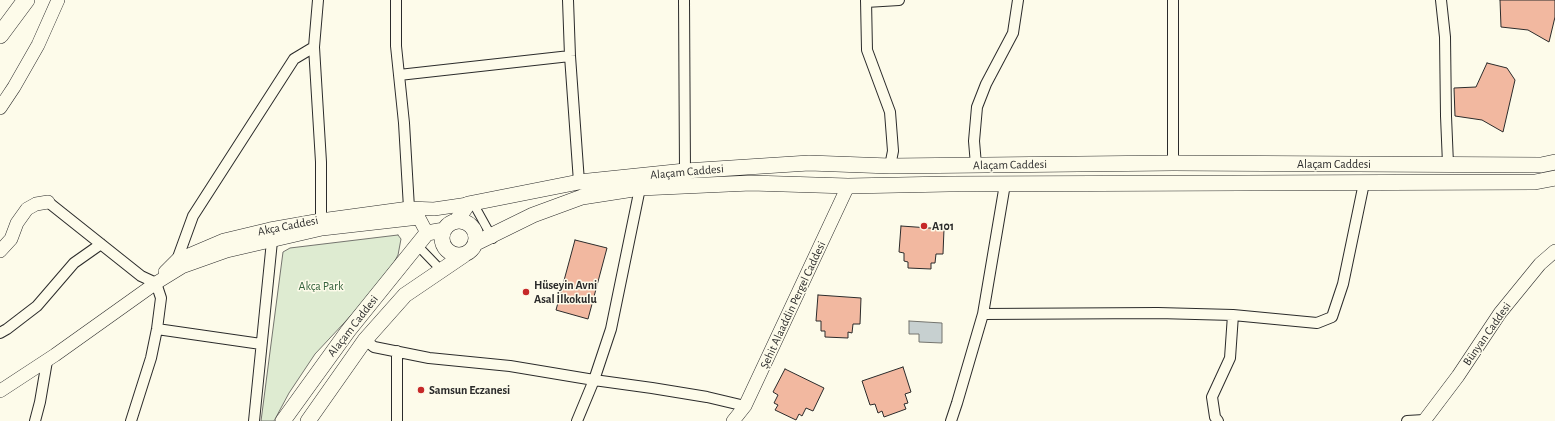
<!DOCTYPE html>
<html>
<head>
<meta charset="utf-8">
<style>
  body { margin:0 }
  canvas { display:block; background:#fdfbea }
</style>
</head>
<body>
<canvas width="1555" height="421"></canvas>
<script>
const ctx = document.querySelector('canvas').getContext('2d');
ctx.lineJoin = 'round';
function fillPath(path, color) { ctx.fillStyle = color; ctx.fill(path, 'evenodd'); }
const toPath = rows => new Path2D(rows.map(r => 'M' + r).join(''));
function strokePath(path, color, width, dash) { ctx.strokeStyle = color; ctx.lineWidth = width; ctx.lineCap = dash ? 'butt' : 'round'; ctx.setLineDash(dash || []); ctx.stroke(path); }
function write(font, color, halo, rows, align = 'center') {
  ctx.font = font + ' "Alegreya Sans",sans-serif'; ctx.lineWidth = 3; ctx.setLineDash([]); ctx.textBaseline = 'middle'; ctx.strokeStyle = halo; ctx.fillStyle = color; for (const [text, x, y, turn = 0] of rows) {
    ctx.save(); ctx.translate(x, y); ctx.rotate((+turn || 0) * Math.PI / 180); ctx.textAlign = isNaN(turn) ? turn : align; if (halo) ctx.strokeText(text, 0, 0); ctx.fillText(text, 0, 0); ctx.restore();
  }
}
const green = toPath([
  [398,235,401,239,398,255,387,275,344,323,315,354,289,393,274,421,261,421,283,252,290,248,398,235]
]);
fillPath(green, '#deebd1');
strokePath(green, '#74746e', 1);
const water = toPath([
  [909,321,942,323,942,343,919,342,919,334,909,334,909,321]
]);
fillPath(water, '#c7d0d0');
strokePath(water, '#74746e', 1);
const building = toPath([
  [1500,0,1555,0,1555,17,1549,42,1528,30,1501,27,1500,0],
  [1487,63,1507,68,1515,80,1503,132,1482,120,1455,116,1454,88,1476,87,1487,63],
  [901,226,944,229,943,254,936,254,935,263,931,263,931,269,908,268,908,262,904,261,904,253,899,252,901,226],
  [575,240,607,248,588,319,556,310,575,240],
  [818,295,861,298,860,324,853,324,852,333,848,332,848,338,825,337,825,331,821,331,821,321,816,321,818,295],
  [903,367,911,392,905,394,908,403,904,404,906,409,884,417,882,411,878,413,875,404,870,405,862,381,903,367],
  [785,369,824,388,813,411,806,408,802,416,799,414,796,420,775,410,778,405,774,403,778,395,773,392,785,369]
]);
fillPath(building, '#f2b8a0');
strokePath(building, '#2b2b2b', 1);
const pedestrian = toPath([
  [473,203,493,239],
  [417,245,443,272]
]);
const minor = toPath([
  [318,0,314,47,321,162,321,220],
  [396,0,396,46,404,123,409,208],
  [568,0,570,56,579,182],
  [684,0,685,171],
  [866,0,867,50,890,112,893,151,890,166],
  [1441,0,1445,37,1446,116,1448,164],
  [866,2,899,0],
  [399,75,570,56],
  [1173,163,1173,0],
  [976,165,974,141,977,107,986,84,1013,33,1018,0],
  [48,202,141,276,156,283,161,298,157,329,151,358,131,421],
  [177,260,193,216,294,59,314,47],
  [983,314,1158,313,1233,315,1317,323,1332,317,1343,284,1364,183],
  [157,329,261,344],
  [0,333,7,329,37,306,74,263,101,244],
  [365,340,374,347,429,358,510,366,594,380,652,388,707,397,745,406],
  [35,421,40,402,47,361],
  [254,421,272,241],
  [397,421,397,351],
  [577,421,594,380,611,329,640,188],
  [951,421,957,403,983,314,1005,184],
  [1218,421,1215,417,1212,397,1230,358,1233,315],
  [1407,421,1424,420]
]);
const tertiary = toPath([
  [0,108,14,87,38,45,58,0],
  [0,251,11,239,17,223,27,209,36,204,48,202],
  [165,272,177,260,224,240,270,229,321,220,409,208,434,209,468,204],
  [0,391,55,355,156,283,182,267,227,251,322,229,419,218,427,233],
  [733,421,745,406,848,186],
  [1424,421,1458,376,1500,313,1540,264,1555,251]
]);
const secondary = toPath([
  [457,220,468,204,579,182,685,171,809,163,890,166,1173,163,1541,165,1555,162],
  '442 238a17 17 0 1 1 34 0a17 17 0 1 1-34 0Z',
  [476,243,533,215,582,197,640,188,751,183,848,186,949,184,1535,182,1555,178],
  [283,421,348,331,427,233,444,230],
  [308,421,365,340,405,295,464,255]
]);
const trunk = toPath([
  [0,35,26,0]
]);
strokePath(pedestrian, '#2b2b2b', 10);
strokePath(minor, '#2b2b2b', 12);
strokePath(tertiary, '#2b2b2b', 14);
strokePath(secondary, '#2b2b2b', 16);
strokePath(trunk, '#2b2b2b', 18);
strokePath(pedestrian, '#fdfbea', 8);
strokePath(minor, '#fdfbea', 10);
strokePath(tertiary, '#fdfbea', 13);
strokePath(secondary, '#fdfbea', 15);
strokePath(trunk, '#fdfbea', 17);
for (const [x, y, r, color] of [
  [924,226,4,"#c62828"],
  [526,292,4,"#c62828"],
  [421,390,4,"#c62828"]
]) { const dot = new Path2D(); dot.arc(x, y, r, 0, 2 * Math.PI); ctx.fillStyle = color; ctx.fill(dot); strokePath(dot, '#fdfbea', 1.5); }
write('12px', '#2b2b2b', '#fdfbea', [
  ["Alaçam Caddesi",1334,164],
  ["Alaçam Caddesi",1010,165,-1],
  ["Alaçam Caddesi",687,172,-5],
  ["Akça Caddesi",288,226,-11],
  ["Şehit Alaaddin Pergel Caddesi",793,305,-65],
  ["Alaçam Caddesi",353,326,-52],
  ["Bünyan Caddesi",1487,334,-55]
]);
write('bold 12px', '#2b2b2b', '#fdfbea', [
  ["A101",932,226],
  ["Hüseyin Avni",534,285],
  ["Asal İlkokulu",534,299],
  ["Samsun Eczanesi",429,390]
], 'left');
write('12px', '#34623c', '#fdfbea', [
  ["Akça Park",321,286]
]);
</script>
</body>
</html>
